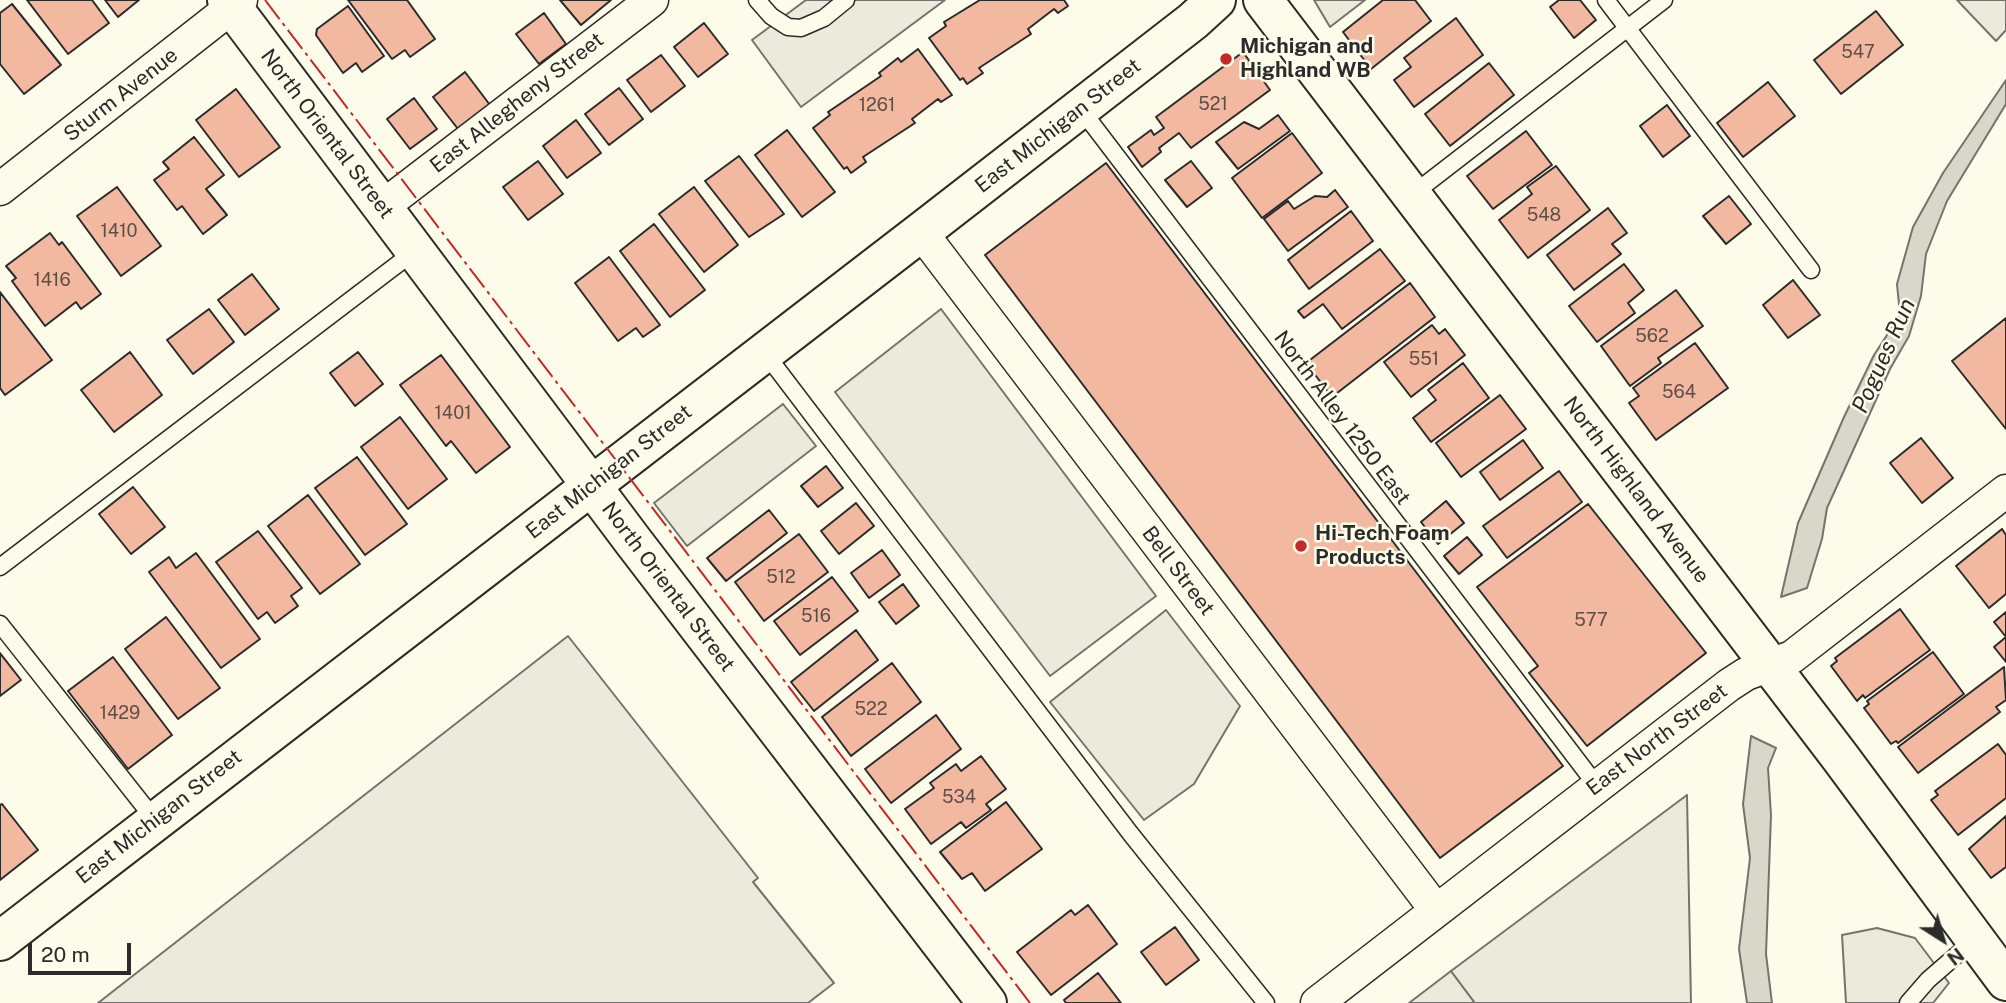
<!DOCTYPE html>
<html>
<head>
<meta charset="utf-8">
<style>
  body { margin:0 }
  #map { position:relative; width:2006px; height:1003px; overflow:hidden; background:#fdfbea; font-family:"Public Sans",sans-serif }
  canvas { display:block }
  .north { position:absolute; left:1908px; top:905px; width:70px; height:70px; -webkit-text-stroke:5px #fdfbea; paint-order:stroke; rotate:143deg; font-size:19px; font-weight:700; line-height:28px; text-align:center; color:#2b2b2b }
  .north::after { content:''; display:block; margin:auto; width:24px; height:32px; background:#2b2b2b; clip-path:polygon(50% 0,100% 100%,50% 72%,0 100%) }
  .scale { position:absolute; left:28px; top:943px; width:103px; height:32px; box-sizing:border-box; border:4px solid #2b2b2b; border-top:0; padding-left:9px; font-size:21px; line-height:24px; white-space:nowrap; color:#2b2b2b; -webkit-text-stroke:5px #fdfbea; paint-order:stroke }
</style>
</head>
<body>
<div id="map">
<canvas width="2006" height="1003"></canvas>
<div class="north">N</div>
<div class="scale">20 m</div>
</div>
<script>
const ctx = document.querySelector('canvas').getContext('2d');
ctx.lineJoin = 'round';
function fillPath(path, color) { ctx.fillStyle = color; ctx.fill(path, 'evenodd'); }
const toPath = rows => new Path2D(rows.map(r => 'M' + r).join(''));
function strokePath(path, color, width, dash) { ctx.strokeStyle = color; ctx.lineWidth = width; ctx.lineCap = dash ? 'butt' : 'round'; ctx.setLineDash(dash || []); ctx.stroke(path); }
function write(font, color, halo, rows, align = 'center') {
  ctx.font = font + ' "Public Sans",sans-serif'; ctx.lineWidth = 5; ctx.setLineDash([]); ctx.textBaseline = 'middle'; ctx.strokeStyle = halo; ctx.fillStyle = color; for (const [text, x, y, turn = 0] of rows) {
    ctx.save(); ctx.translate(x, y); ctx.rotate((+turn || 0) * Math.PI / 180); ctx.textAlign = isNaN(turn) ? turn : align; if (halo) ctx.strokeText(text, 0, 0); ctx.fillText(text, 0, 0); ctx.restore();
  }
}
const green = toPath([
  [1314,0,1365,0,1330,27,1314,0],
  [1957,0,2006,0,2006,30,1996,41,1957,0],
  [783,404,816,446,687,546,654,503,783,404],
  [568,636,758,878,753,882,834,983,808,1003,98,1003,568,636],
  [1451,971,1475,1003,1409,1003,1451,971]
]);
fillPath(green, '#ecebdb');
strokePath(green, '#74746e', 2);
const parking = toPath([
  [806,0,945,0,801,107,752,40,806,0],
  [941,309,1156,596,1050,676,835,392,941,309],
  [1166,610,1240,706,1194,784,1144,820,1050,702,1166,610],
  [1687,795,1691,1003,1475,1003,1451,971,1687,795],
  [1877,928,1915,938,1949,983,1933,1003,1846,1003,1842,935,1877,928]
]);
fillPath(parking, '#eceadb');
strokePath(parking, '#74746e', 2);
const water = toPath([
  [2006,80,2006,104,1947,201,1926,254,1921,296,1909,336,1890,369,1827,508,1822,539,1807,588,1781,597,1798,523,1844,417,1874,355,1900,315,1897,284,1913,227,1943,173,2006,80],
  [1751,736,1776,748,1768,768,1771,815,1766,954,1772,1003,1747,1003,1739,949,1750,858,1743,804,1751,736]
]);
fillPath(water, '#d8d7c9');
strokePath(water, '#74746e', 2);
const building = toPath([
  [27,0,92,0,109,23,68,54,27,0],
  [105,0,139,0,118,17,105,0],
  [348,0,407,0,435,39,410,57,405,50,392,59,348,0],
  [560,0,611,0,581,25,560,0],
  [980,0,1064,0,1068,6,1058,13,1054,9,1028,29,1031,34,979,68,983,73,967,84,963,78,960,80,929,38,946,26,944,22,980,0],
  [1383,0,1415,0,1431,21,1371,69,1343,32,1383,0],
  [1559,0,1580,0,1596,20,1574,38,1550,7,1559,0],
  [12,4,61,65,24,94,0,64,0,13,12,4],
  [348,6,384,56,362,72,356,63,343,73,316,35,317,29,348,6],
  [1876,11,1903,45,1841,94,1814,60,1876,11],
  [544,13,566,44,539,64,516,34,544,13],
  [1456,18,1483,55,1414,107,1394,80,1411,67,1404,58,1456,18],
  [704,23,728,54,698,77,674,47,704,23],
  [918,49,952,95,941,102,938,99,912,119,915,123,863,157,866,162,851,173,847,167,844,169,813,128,830,115,828,112,881,76,879,73,898,58,901,62,918,49],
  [1243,52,1270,90,1191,148,1179,133,1159,148,1161,152,1142,167,1128,147,1151,130,1154,135,1164,128,1156,117,1243,52],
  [661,55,685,86,651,112,627,80,661,55],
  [1489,63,1514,95,1450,146,1425,114,1489,63],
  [465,72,490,105,458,129,433,97,465,72],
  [1768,82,1795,116,1743,157,1717,123,1768,82],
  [619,88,643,119,609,145,585,114,619,88],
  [236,89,280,147,239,177,196,120,236,89],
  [414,98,437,129,410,149,387,119,414,98],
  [1667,105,1690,136,1663,157,1640,126,1667,105],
  [1278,115,1290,131,1238,169,1216,142,1244,122,1259,129,1278,115],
  [576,120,601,153,567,178,543,146,576,120],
  [787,130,835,192,802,217,755,155,787,130],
  [1526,131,1552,165,1493,209,1467,176,1526,131],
  [1292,133,1322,173,1262,218,1232,178,1292,133],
  [194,137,224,175,206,189,227,215,203,234,182,206,177,210,154,180,169,169,163,162,194,137],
  [739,156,784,214,749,237,705,181,739,156],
  [538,161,563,194,528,220,503,187,538,161],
  [1191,161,1212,188,1187,207,1165,180,1191,161],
  [1106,163,1563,766,1440,858,985,255,1106,163],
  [1556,166,1590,210,1528,258,1499,220,1532,194,1527,187,1556,166],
  [117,187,161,246,121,276,77,216,117,187],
  [694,187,738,245,704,272,659,214,694,187],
  [1335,190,1348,207,1288,251,1264,219,1288,201,1294,209,1315,196,1327,197,1335,190],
  [1729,196,1751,224,1726,244,1703,216,1729,196],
  [1608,208,1627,233,1612,244,1621,254,1574,290,1547,255,1608,208],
  [1351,211,1373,241,1309,289,1288,260,1351,211],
  [654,224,705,290,670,317,620,251,654,224],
  [50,233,59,245,62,242,101,294,81,309,76,302,45,326,12,281,16,278,6,266,50,233],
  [1380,249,1405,281,1342,329,1323,304,1304,318,1298,311,1380,249],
  [609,257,660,325,643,337,636,328,618,341,575,283,609,257],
  [1624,264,1644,290,1628,303,1635,313,1597,342,1569,306,1624,264],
  [252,274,279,309,245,335,218,300,252,274],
  [1793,280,1820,315,1788,338,1763,305,1793,280],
  [1410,283,1435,317,1332,397,1306,363,1410,283],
  [1676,290,1703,326,1658,358,1661,363,1630,386,1601,346,1676,290],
  [0,292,52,360,5,395,0,388,0,292],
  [209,309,234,342,193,374,167,340,209,309],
  [2006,318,2006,429,1952,361,2006,318],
  [1432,325,1439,334,1445,329,1465,355,1411,397,1384,362,1432,325],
  [1695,343,1728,388,1656,440,1629,403,1639,396,1633,388,1695,343],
  [130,352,162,395,114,432,81,390,130,352],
  [358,352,383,384,355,406,330,373,358,352],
  [441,355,510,447,476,473,451,441,446,446,400,385,441,355],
  [1463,363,1489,398,1431,442,1413,418,1436,400,1428,390,1463,363],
  [1500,395,1526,429,1461,477,1436,443,1500,395],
  [400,417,447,479,408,509,361,447,400,417],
  [1921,438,1953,478,1922,503,1890,463,1921,438],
  [1523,440,1543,468,1500,500,1480,472,1523,440],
  [357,457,407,524,365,555,315,488,357,457],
  [826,466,843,488,818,507,801,486,826,466],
  [1559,471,1582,502,1507,558,1483,526,1559,471],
  [133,487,165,527,131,554,99,514,133,487],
  [308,495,360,564,320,594,268,526,308,495],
  [1446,501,1464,523,1438,544,1421,522,1446,501],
  [856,503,874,526,839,554,821,531,856,503],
  [1588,504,1706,653,1587,746,1529,673,1538,666,1477,587,1588,504],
  [769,510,787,533,726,581,707,558,769,510],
  [2002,529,2006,535,2006,594,1989,608,1956,566,2002,529],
  [258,531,302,588,291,596,298,606,275,623,267,612,258,619,216,562,258,531],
  [799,534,828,572,764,621,735,582,799,534],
  [1467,537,1482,555,1459,574,1444,556,1467,537],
  [882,550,900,575,869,598,851,573,882,550],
  [196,553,260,639,221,668,149,572,169,557,176,568,196,553],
  [832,577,858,611,800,655,774,621,832,577],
  [903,584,919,606,896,624,879,602,903,584],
  [1900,609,1930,650,1865,698,1863,695,1857,701,1831,666,1837,661,1835,658,1900,609],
  [2006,612,2006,637,1994,622,2006,612],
  [166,617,220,688,178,719,125,649,166,617],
  [856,630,878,660,814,711,791,682,856,630],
  [2006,637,2006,662,1994,647,2006,637],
  [1933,652,1964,694,1898,743,1896,741,1891,744,1864,708,1869,704,1867,701,1933,652],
  [0,653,21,680,0,696,0,653],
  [113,657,172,735,128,769,68,691,113,657],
  [892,663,921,702,851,756,822,717,892,663],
  [2004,667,2006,700,1996,707,2000,712,1918,773,1898,747,2004,667],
  [936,715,961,749,891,803,865,769,936,715],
  [1998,744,2006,755,2006,798,1958,835,1931,800,1938,795,1935,791,1998,744],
  [981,756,1006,789,986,804,991,810,966,828,961,822,931,844,905,809,934,788,930,783,956,764,961,771,981,756],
  [1006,802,1042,849,985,891,972,873,962,879,940,852,1006,802],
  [2,804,38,850,0,880,0,805,2,804],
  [2006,816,2006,867,1991,878,1969,849,2006,816],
  [1088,905,1117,944,1051,995,1017,952,1071,910,1075,915,1088,905],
  [1175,927,1199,960,1166,985,1141,952,1175,927],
  [1098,973,1121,1003,1066,1003,1064,1000,1098,973]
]);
fillPath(building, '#f2b8a0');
strokePath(building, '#2b2b2b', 2);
const service = toPath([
  [757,0,771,16,788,27,801,28,824,18,846,0],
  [1606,0,1811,270],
  [1080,108,1597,786],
  [1413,194,1664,0],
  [765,353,1130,833,1266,1003],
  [0,567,415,251],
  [0,624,155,820],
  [1908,1003,1928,980,1974,940]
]);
const minor = toPath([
  [0,189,241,0],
  [382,207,652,0],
  [921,232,1436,910],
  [1317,1003,1729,685,1746,674,1792,657,2006,491]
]);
const tertiary = toPath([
  [227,0,633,541,987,1003],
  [1263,0,1840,757,2006,981]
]);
const secondary = toPath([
  [0,941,921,232,1193,21,1216,0]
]);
strokePath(service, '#2b2b2b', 19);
strokePath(minor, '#2b2b2b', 35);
strokePath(tertiary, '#2b2b2b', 42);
strokePath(secondary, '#2b2b2b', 42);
strokePath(service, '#fdfbea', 16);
strokePath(minor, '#fdfbea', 32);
strokePath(tertiary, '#fdfbea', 38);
strokePath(secondary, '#fdfbea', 38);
strokePath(toPath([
  [265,0,1030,1003]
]), '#c62828', 2, [24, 5, 3.5, 5]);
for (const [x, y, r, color] of [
  [1226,59,7,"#c62828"],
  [1301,546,7,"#c62828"]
]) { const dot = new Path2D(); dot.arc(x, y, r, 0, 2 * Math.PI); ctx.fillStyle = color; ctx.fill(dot); strokePath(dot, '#fdfbea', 2.5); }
write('18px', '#5d4e48', null, [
  ["547",1858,52],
  ["521",1213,104],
  ["1261",877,105],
  ["548",1544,215],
  ["1410",119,231],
  ["1416",52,280],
  ["562",1652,336],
  ["551",1424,359],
  ["564",1679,392],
  ["1401",453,413],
  ["512",781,577],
  ["516",816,616],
  ["577",1591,620],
  ["522",871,709],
  ["1429",120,713],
  ["534",959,797]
]);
write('bold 21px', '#2b2b2b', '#fdfbea', [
  ["Michigan and",1240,47],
  ["Highland WB",1240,71],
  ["Hi-Tech Foam",1315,534],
  ["Products",1315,558]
], 'left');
write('21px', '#2b2b2b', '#fdfbea', [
  ["Sturm Avenue",121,95,-38],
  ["East Allegheny Street",517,103,-38],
  ["East Michigan Street",1058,126,-38],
  ["North Oriental Street",327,134,53],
  ["North Alley 1250 East",1342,418,53],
  ["East Michigan Street",609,472,-38],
  ["North Highland Avenue",1636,490,53],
  ["Bell Street",1178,571,53],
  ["North Oriental Street",668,587,53],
  ["East North Street",1657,740,-37],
  ["East Michigan Street",159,817,-38]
]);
write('italic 23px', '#2b2b2b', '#fdfbea', [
  ["Pogues Run",1884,356,-66]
]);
</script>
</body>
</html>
